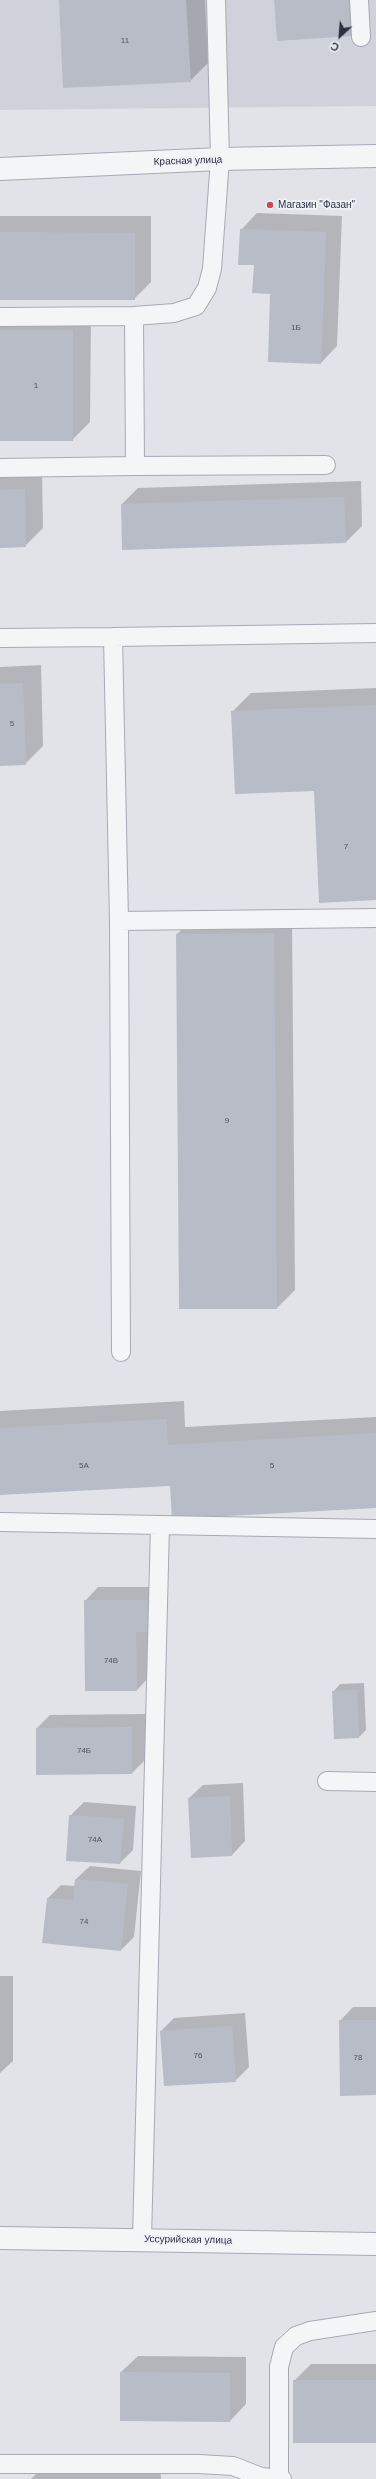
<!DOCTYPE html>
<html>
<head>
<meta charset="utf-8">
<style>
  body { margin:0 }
  #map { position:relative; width:376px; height:2479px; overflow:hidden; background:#e1e3e9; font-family:Arial,sans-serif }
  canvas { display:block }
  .north { position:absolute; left:320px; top:16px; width:40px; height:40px; -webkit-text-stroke:3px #f0f2f7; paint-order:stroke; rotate:206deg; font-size:11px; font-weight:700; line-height:16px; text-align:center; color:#2a3040 }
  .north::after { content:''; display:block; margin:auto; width:14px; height:18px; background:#2a3040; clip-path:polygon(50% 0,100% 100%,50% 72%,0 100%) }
</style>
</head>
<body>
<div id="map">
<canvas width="376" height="2479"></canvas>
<div class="north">С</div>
</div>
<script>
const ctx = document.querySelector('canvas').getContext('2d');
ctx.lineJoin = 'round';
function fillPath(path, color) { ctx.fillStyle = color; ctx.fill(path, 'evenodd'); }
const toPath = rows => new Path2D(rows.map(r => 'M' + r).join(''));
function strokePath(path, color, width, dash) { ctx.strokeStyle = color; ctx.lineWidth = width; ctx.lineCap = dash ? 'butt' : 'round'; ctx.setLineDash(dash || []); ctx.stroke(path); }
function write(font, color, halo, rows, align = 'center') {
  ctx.font = font + ' Arial,sans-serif'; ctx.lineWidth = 3.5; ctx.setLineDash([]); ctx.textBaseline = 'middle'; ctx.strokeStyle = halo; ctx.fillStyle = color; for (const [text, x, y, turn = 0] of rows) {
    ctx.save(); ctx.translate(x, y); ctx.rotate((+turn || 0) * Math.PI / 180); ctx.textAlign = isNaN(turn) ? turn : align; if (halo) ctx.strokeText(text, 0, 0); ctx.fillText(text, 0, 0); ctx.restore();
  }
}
fillPath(toPath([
  [0,0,376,0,376,106,0,110]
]), '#cfd2db');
fillPath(toPath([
  [60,0,205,0,208,63,190,81],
  [275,0,366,0,367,18,351,35],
  [257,213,342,216,337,346,321,363,255,264,241,230],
  [0,216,151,216,151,282,134,299,0,299],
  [0,312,91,313,90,422,72,440,0,440],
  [0,472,42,472,43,528,25,546,0,547],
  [361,481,362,526,346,542,122,504,138,488],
  [41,665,43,746,25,764,0,765,0,667],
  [376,688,376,899,315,790,232,712,251,693],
  [292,915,295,1290,277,1308,180,1308,177,934,196,916],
  [184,1401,185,1427,376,1417,376,1507,171,1485,0,1494,0,1411],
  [98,1587,161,1587,150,1676,137,1690,85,1601],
  [364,1683,366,1730,359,1737,333,1692,340,1684],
  [145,1714,145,1760,132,1773,37,1728,50,1715],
  [243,1783,245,1841,232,1855,189,1798,203,1785],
  [84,1802,136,1806,133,1850,120,1863,70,1816],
  [90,1866,141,1871,134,1937,121,1950,48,1898,61,1885,76,1886,76,1879],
  [0,1976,13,1976,13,2061,0,2073],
  [353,2007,376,2007,376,2094,340,2021],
  [245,2013,249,2067,235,2081,161,2031,174,2018],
  [138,2356,246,2357,246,2404,230,2421,121,2372],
  [311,2364,376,2364,376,2442,294,2381],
  [160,2468,161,2479,31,2479,41,2469]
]), '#0003');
fillPath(toPath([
  [59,0,186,0,191,82,63,88],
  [274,0,349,0,351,36,277,41],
  [240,229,326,232,321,364,268,362,270,294,252,293,254,265,238,265],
  [0,232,135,233,135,300,0,300],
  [0,330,73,330,73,441,0,441],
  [25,489,26,547,0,548,0,490],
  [344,497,346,543,122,550,121,504],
  [23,683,26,765,0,766,0,684],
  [376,705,376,900,319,903,314,791,235,794,231,711],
  [274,933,277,1309,179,1309,176,934],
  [166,1419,168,1445,376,1433,376,1508,172,1519,170,1486,0,1495,0,1428],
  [84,1600,148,1600,149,1632,136,1632,137,1691,85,1691],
  [357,1690,359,1738,334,1739,332,1691],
  [132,1727,132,1774,36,1775,36,1728],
  [230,1796,232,1856,191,1858,188,1798],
  [69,1815,124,1819,120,1864,66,1861],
  [75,1879,128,1884,121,1951,42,1943,47,1898,73,1900],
  [339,2020,376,2020,376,2095,340,2096],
  [232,2026,236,2082,164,2086,160,2031],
  [120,2372,230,2373,230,2422,120,2421],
  [293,2380,376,2380,376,2443,293,2443]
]), '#b8bcc6');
const service = toPath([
  [216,0,220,159,212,269,207,288,196,306,174,313,134,316,135,466,326,465],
  [359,0,361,37],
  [0,317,134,316],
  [0,468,135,466],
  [113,637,376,633],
  [0,638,113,637,119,921,376,918],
  [119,921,121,1352],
  [0,1522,376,1529],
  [327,1781,376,1782],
  [142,2239,160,1525],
  [0,2464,199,2464,233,2466,261,2477,282,2479],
  [279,2479,279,2367,284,2347,296,2336,310,2331,376,2321]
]);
const minor = toPath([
  [0,169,220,159,376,156],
  [0,2238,376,2244]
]);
strokePath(service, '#a6aab3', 20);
strokePath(minor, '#a6aab3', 24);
strokePath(service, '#f3f5f7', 18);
strokePath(minor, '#f3f5f7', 22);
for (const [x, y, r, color] of [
  [270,205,4,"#ca4a53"]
]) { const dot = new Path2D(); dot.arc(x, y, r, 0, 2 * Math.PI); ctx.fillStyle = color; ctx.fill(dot); strokePath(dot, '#f0f2f7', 1.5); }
write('8px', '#4e5362', null, [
  ["11",125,41],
  ["1Б",296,328],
  ["1",36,386],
  ["5",12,724],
  ["7",346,847],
  ["9",227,1121],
  ["5А",84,1466],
  ["5",272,1466],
  ["74В",111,1661],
  ["74Б",84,1751],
  ["74А",95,1840],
  ["74",84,1922],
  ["76",198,2056],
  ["78",358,2058]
]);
write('10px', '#2a3040', '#f0f2f7', [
  ["Красная улица",188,161,-2],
  ["Уссурийская улица",188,2240,1]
]);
write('10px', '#2a3040', '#f0f2f7', [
  ["Магазин \"Фазан\"",278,205]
], 'left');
</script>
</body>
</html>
